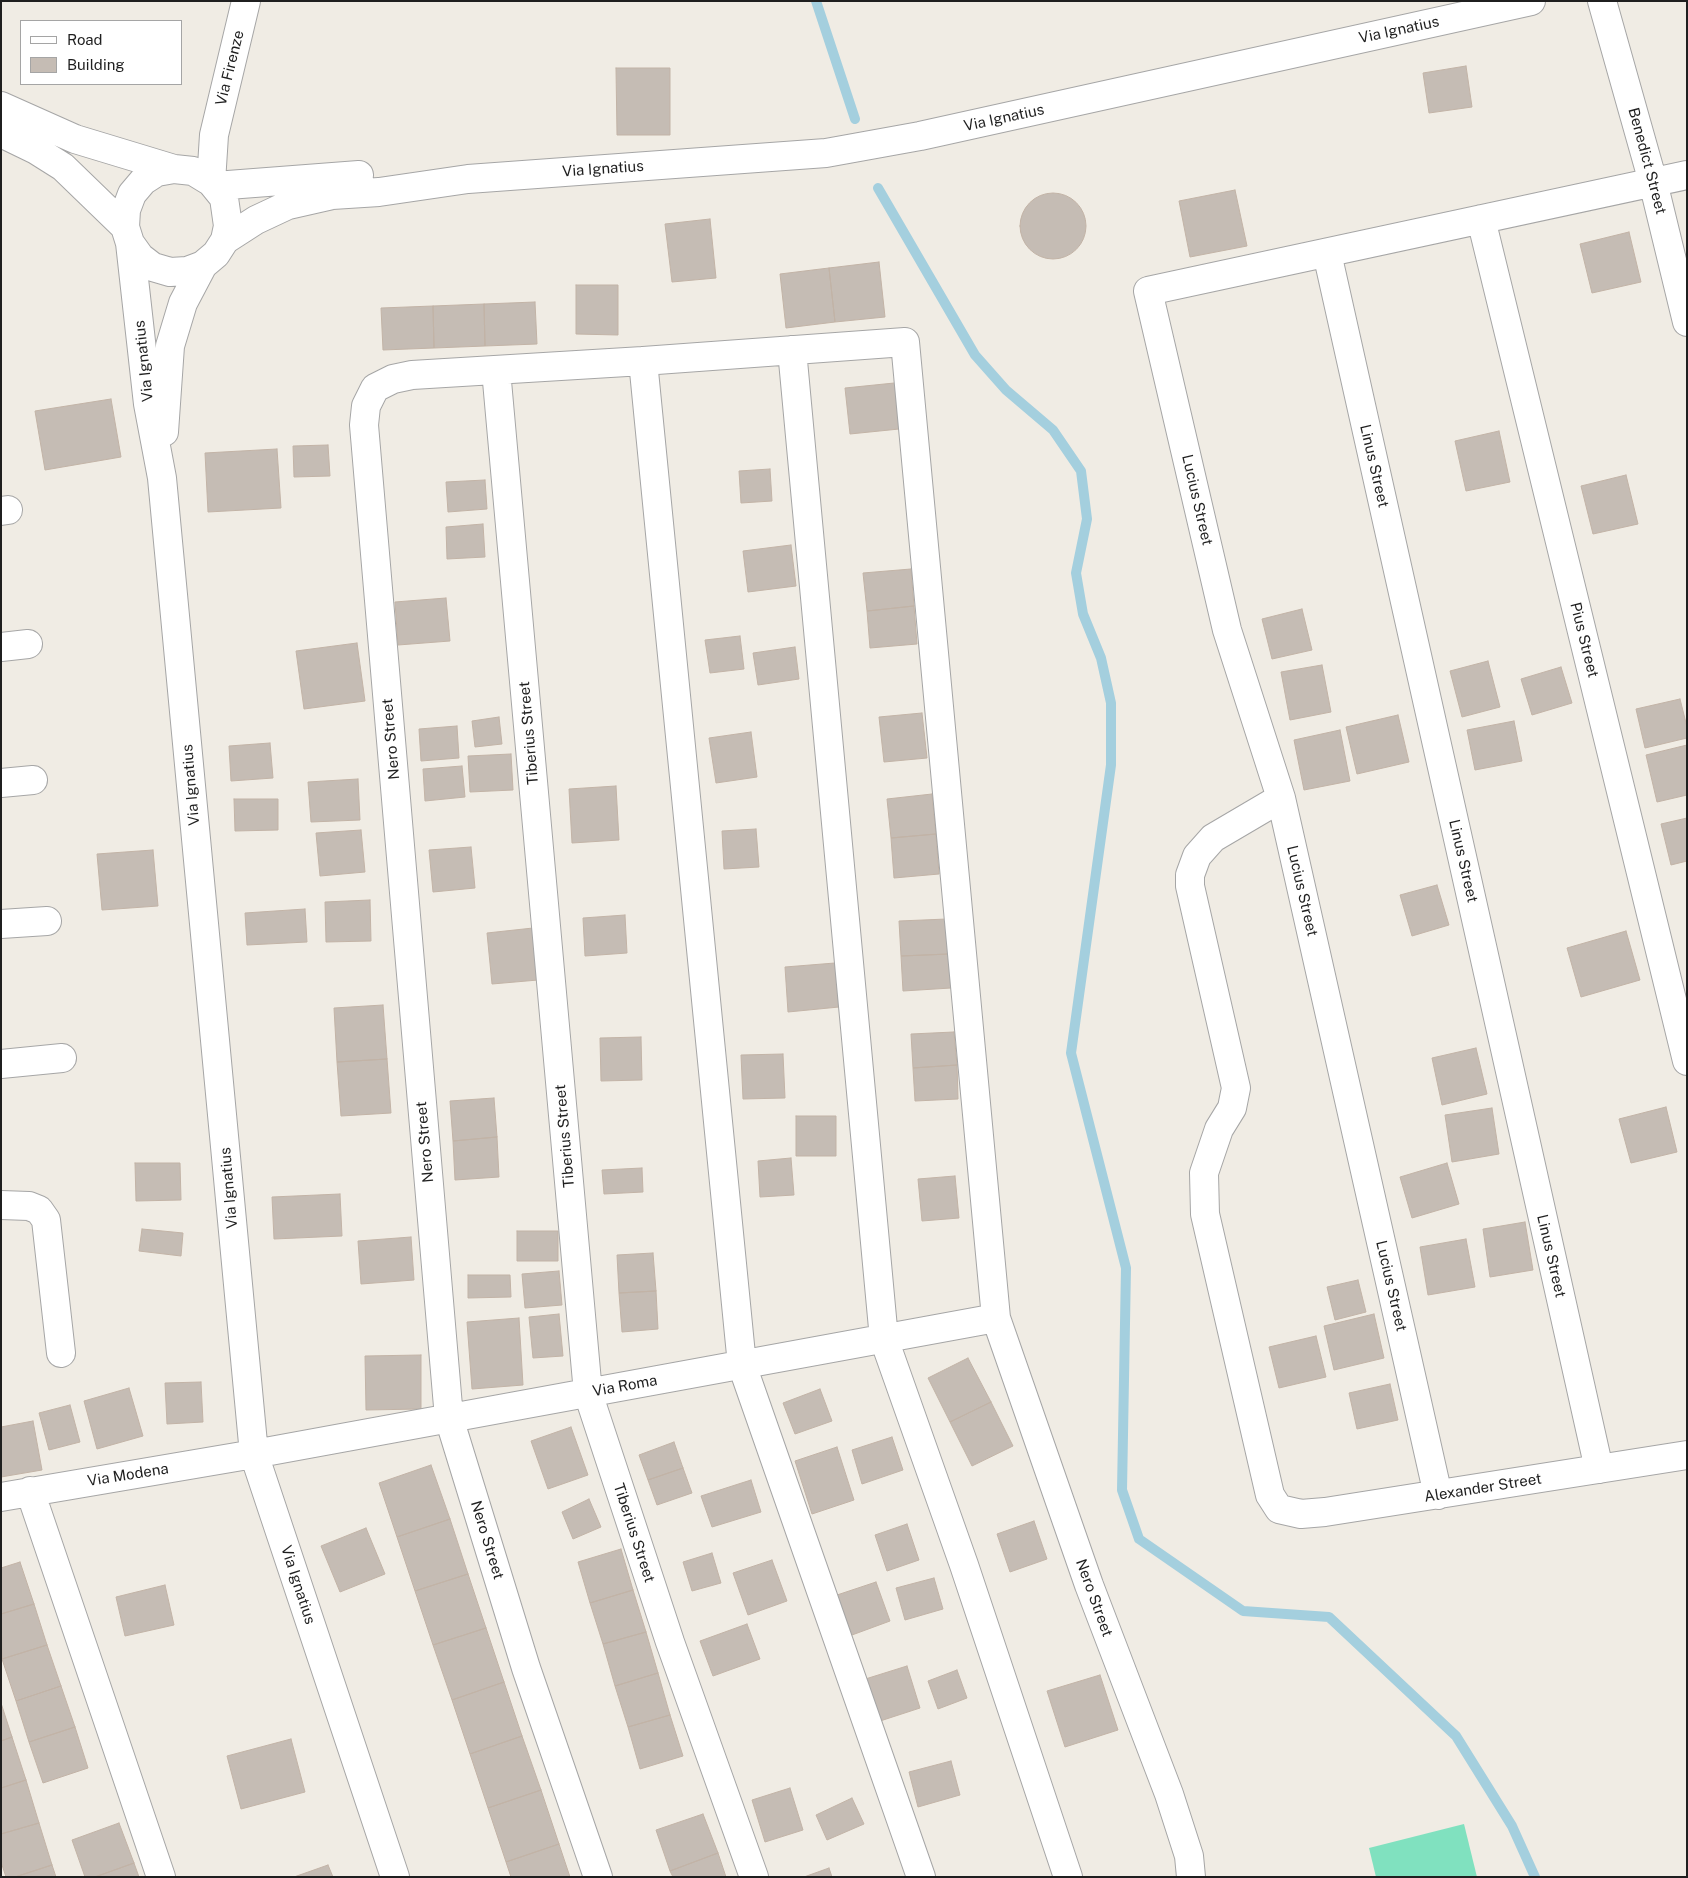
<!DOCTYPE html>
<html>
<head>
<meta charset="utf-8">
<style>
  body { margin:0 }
  #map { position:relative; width:1688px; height:1878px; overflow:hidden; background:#f0ece4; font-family:"Public Sans",sans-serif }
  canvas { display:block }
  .frame { position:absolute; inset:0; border:2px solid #1f1f1f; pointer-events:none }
  .legend { position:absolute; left:20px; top:20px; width:162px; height:65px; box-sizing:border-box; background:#fff; border:1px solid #a5a5a5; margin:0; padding:6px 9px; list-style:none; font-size:15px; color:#1f1f1f }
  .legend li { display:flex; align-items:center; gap:10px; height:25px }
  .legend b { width:25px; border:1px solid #a5a5a5 }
</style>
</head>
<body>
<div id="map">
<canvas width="1688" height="1878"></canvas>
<div class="frame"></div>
<ul class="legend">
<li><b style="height:6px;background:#fff"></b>Road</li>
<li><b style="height:14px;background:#c5bcb4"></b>Building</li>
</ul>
</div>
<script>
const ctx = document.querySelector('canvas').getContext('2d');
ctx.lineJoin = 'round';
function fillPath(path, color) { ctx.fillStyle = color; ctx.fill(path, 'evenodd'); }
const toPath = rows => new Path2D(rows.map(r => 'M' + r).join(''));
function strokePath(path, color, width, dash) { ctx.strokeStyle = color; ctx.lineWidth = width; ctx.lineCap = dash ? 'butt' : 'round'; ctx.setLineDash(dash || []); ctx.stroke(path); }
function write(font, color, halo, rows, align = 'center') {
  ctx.font = font + ' "Public Sans",sans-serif'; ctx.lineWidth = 4; ctx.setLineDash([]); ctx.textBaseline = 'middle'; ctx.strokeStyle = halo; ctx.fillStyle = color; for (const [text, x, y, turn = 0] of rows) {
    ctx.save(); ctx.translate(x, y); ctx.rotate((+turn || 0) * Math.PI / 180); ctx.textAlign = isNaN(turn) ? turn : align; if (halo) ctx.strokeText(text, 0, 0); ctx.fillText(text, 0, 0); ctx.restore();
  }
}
fillPath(toPath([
  [1464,1824,1477,1877,1376,1877,1369,1848]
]), '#80e1bf');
strokePath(toPath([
  [816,1,855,119],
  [878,188,975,355,1006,390,1053,430,1081,471,1087,519,1076,573,1083,614,1101,658,1111,703,1111,765,1071,1053,1126,1268,1122,1490,1139,1539,1243,1611,1329,1617,1456,1736,1512,1826,1535,1877]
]), '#a4cfde', 10);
const building = toPath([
  [1466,66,1472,107,1429,113,1423,73,1466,66],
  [616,68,670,68,670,135,617,135,616,68],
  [1235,190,1247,246,1190,257,1179,201,1235,190],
  '1020 226a33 33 0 1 1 66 0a33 33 0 1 1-66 0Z',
  [710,219,716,278,672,282,665,224,710,219],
  [1629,232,1641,282,1592,293,1580,244,1629,232],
  [879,262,885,317,835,322,829,268,879,262],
  [829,268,835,322,786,328,780,274,829,268],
  [576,285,618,285,618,335,576,334,576,285],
  [535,302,537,344,485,346,484,304,535,302],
  [484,304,485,346,434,348,433,306,484,304],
  [433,306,434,348,383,350,381,308,433,306],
  [904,382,909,428,850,434,845,388,904,382],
  [111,399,121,457,45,470,35,411,111,399],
  [1499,431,1510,482,1466,491,1455,441,1499,431],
  [328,445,330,476,294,477,293,446,328,445],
  [277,449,281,508,208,512,205,453,277,449],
  [770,469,772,501,741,503,739,471,770,469],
  [1626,475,1638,524,1593,534,1581,486,1626,475],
  [485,480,487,509,448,512,446,482,485,480],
  [483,524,485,557,447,559,446,527,483,524],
  [791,545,796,586,748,592,743,551,791,545],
  [911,569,914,606,867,611,863,573,911,569],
  [446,598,450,641,398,645,395,602,446,598],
  [914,606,917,644,870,648,867,611,914,606],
  [1302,609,1312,650,1272,659,1262,619,1302,609],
  [740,636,744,669,710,673,705,640,740,636],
  [357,643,365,701,304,709,296,651,357,643],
  [795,647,799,679,758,685,753,653,795,647],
  [1488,661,1500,707,1462,717,1450,671,1488,661],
  [1322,665,1331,712,1290,720,1281,672,1322,665],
  [1561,667,1572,703,1532,715,1521,679,1561,667],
  [1680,699,1687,727,1687,738,1645,748,1636,709,1680,699],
  [922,713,927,758,884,762,879,717,922,713],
  [1398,715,1409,762,1357,774,1346,727,1398,715],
  [499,717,502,744,475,747,472,721,499,717],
  [1514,721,1522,761,1475,770,1467,730,1514,721],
  [457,726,459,758,421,761,419,729,457,726],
  [1340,730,1350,781,1304,790,1294,740,1340,730],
  [751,732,757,777,716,783,709,738,751,732],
  [270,743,273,778,231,781,229,746,270,743],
  [1687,745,1687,795,1657,802,1646,755,1687,745],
  [511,754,513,790,470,792,468,756,511,754],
  [462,766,465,797,425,801,423,769,462,766],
  [358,779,360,820,311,822,308,782,358,779],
  [616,786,619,840,572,843,569,789,616,786],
  [932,794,936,834,891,838,887,799,932,794],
  [234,799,278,799,278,830,235,831,234,799],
  [1687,818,1687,861,1671,865,1661,824,1687,818],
  [756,829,759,867,724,869,722,831,756,829],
  [361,830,365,872,320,876,316,833,361,830],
  [936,834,939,874,894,878,891,838,936,834],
  [471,847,475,888,433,892,429,850,471,847],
  [153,850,158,906,102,910,97,854,153,850],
  [1437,885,1449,925,1412,936,1400,895,1437,885],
  [370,900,371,941,326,942,325,902,370,900],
  [305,909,307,942,247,945,245,913,305,909],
  [625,915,627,953,585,956,583,918,625,915],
  [947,919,949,954,901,956,899,921,947,919],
  [533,928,538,980,492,984,487,933,533,928],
  [1626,931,1640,980,1581,997,1567,948,1626,931],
  [949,954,951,988,903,991,901,956,949,954],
  [835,963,839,1007,788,1012,785,967,835,963],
  [383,1005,387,1059,337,1062,334,1008,383,1005],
  [954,1032,957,1065,913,1068,911,1034,954,1032],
  [641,1037,642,1080,601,1081,600,1038,641,1037],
  [1476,1048,1487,1094,1442,1105,1432,1058,1476,1048],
  [783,1054,785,1098,743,1099,741,1055,783,1054],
  [387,1059,391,1113,341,1116,337,1062,387,1059],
  [957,1065,958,1099,915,1101,913,1068,957,1065],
  [494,1098,497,1137,453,1141,450,1101,494,1098],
  [1666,1107,1677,1152,1631,1163,1619,1119,1666,1107],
  [1492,1108,1499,1154,1452,1162,1445,1115,1492,1108],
  [796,1116,836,1116,836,1156,796,1156,796,1116],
  [497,1137,499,1177,455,1180,453,1141,497,1137],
  [791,1158,794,1195,760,1197,758,1161,791,1158],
  [135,1163,180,1163,181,1200,136,1201,135,1163],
  [1447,1163,1459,1204,1412,1218,1400,1177,1447,1163],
  [642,1168,643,1192,604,1194,602,1170,642,1168],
  [955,1176,959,1218,922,1221,918,1179,955,1176],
  [340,1194,342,1236,274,1239,272,1197,340,1194],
  [1525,1222,1533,1270,1490,1277,1483,1229,1525,1222],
  [142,1229,183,1233,181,1256,139,1251,142,1229],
  [517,1231,558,1231,558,1261,517,1261,517,1231],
  [411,1237,414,1280,361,1284,358,1241,411,1237],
  [1466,1239,1475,1287,1428,1295,1420,1247,1466,1239],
  [653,1253,656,1291,619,1293,617,1255,653,1253],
  [559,1271,562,1305,525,1308,522,1274,559,1271],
  [468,1275,510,1275,511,1297,468,1298,468,1275],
  [1358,1280,1366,1312,1335,1320,1327,1287,1358,1280],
  [656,1291,658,1329,622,1332,619,1293,656,1291],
  [559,1314,563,1356,533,1358,529,1317,559,1314],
  [1374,1314,1384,1358,1334,1370,1324,1326,1374,1314],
  [519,1318,523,1385,472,1389,467,1322,519,1318],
  [1316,1336,1326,1377,1279,1388,1269,1347,1316,1336],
  [421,1355,421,1409,366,1410,365,1356,421,1355],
  [968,1358,991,1402,950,1422,928,1378,968,1358],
  [201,1382,203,1422,167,1424,165,1383,201,1382],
  [1390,1384,1398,1420,1357,1429,1349,1393,1390,1384],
  [129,1388,143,1436,97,1449,84,1401,129,1388],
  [820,1389,832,1421,795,1434,783,1403,820,1389],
  [991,1402,1013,1446,972,1466,950,1422,991,1402],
  [70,1405,80,1442,49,1450,39,1413,70,1405],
  [33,1421,42,1470,1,1477,1,1427,33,1421],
  [571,1427,588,1475,548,1489,531,1441,571,1427],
  [892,1437,903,1470,862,1484,852,1450,892,1437],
  [674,1442,683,1468,648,1480,639,1455,674,1442],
  [837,1447,854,1500,812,1514,795,1461,837,1447],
  [431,1465,450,1519,397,1537,379,1483,431,1465],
  [683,1468,692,1493,657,1505,648,1480,683,1468],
  [751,1480,761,1512,712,1527,701,1496,751,1480],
  [589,1499,601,1527,573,1539,562,1512,589,1499],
  [450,1519,468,1574,415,1591,397,1537,450,1519],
  [1034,1521,1047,1559,1010,1572,997,1534,1034,1521],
  [907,1524,919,1560,887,1571,875,1535,907,1524],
  [366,1528,385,1574,340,1592,321,1546,366,1528],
  [621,1549,633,1590,590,1603,578,1562,621,1549],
  [712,1553,721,1583,692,1591,683,1562,712,1553],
  [772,1560,787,1601,748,1615,733,1573,772,1560],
  [20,1562,34,1604,1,1614,1,1568,20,1562],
  [468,1574,486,1628,433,1645,415,1591,468,1574],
  [934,1578,943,1609,905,1620,896,1588,934,1578],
  [876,1582,890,1621,852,1635,837,1595,876,1582],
  [165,1585,174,1625,125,1636,116,1597,165,1585],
  [633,1590,646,1632,603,1644,590,1603,633,1590],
  [34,1604,47,1645,2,1659,1,1614,34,1604],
  [747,1624,760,1659,713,1676,700,1641,747,1624],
  [486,1628,504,1682,452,1700,433,1645,486,1628],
  [646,1632,658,1673,615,1686,603,1644,646,1632],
  [47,1645,61,1686,16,1701,2,1659,47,1645],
  [907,1666,920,1708,874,1723,859,1681,907,1666],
  [957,1670,967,1698,938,1709,928,1681,957,1670],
  [658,1673,670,1715,628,1727,615,1686,658,1673],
  [1100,1675,1118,1730,1065,1747,1047,1691,1100,1675],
  [504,1682,522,1736,470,1754,452,1700,504,1682],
  [61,1686,75,1727,29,1742,16,1701,61,1686],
  [1,1703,12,1737,1,1741,1,1703],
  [670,1715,683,1756,640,1769,628,1727,670,1715],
  [75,1727,88,1768,43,1783,29,1742,75,1727],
  [522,1736,541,1790,488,1808,470,1754,522,1736],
  [12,1737,26,1780,1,1788,1,1741,12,1737],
  [291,1739,305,1792,241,1809,227,1756,291,1739],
  [951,1761,960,1795,918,1807,909,1772,951,1761],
  [26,1780,39,1823,1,1834,1,1788,26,1780],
  [790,1788,803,1830,765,1842,752,1800,790,1788],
  [541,1790,559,1844,506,1862,488,1808,541,1790],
  [852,1798,864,1824,827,1840,816,1815,852,1798],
  [703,1814,718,1853,670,1871,656,1830,703,1814],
  [39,1823,52,1865,15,1877,6,1877,1,1862,1,1834,39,1823],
  [119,1823,134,1863,95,1877,85,1877,72,1840,119,1823],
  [559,1844,570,1877,511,1877,506,1862,559,1844],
  [718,1853,726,1877,673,1877,670,1871,718,1853],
  [134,1863,139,1877,95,1877,134,1863],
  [52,1865,56,1877,15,1877,52,1865],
  [328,1865,333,1877,294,1877,328,1865],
  [829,1868,832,1877,804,1877,829,1868]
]);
fillPath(building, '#c5bcb4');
strokePath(building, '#c2b3a6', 1);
const street = toPath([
  [1602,1,1653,182,1687,322],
  [1,106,75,139,174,169],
  [1,133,36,150,63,167,125,227],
  [211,182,214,135,246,1],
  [215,186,359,175],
  [1481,219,1687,1061],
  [225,240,228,226,224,198,211,182,193,171,174,169,157,172,143,181,132,194,126,210,125,227,130,243,140,257,153,267,170,272,187,271,203,265,216,254,225,240,256,220,288,205,332,195,379,192,468,179,826,153,920,136,1531,1],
  [130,243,148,404,162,478,254,1454,395,1877],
  [1327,253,1599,1469],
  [792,350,884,1339,964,1565,1068,1877],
  [643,361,742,1365,921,1877],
  [496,370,588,1393,670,1642,754,1877],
  [164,432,170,346,183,303,203,265],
  [1,511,8,510],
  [1,647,28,644],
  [1,783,33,780],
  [1281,798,1213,838,1197,856,1190,875,1190,886,1236,1088,1232,1108,1219,1129,1204,1173,1205,1214,1270,1495,1279,1509,1301,1514,1325,1512,1687,1455],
  [1,924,47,921],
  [1,1064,62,1058],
  [1,1205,29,1206,39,1210,46,1220,61,1353],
  [30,1491,161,1877],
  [1438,1495,1281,798,1227,630,1148,291,1687,175],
  [1,1497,254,1454,996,1318],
  [598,1877,526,1668,449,1418,364,425,366,406,375,388,393,379,412,375,643,361,905,342,996,1318,1089,1585,1169,1794,1189,1856,1191,1877]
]);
strokePath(street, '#a6a6a6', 30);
strokePath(street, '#fff', 28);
write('15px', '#1f1f1f', '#fff', [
  ["Via Ignatius",1399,30,-12],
  ["Via Firenze",230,68,-76],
  ["Via Ignatius",1004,118,-12],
  ["Benedict Street",1647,161,75],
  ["Via Ignatius",603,169,-4],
  ["Via Ignatius",144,361,-96],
  ["Linus Street",1374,466,77],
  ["Lucius Street",1197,500,77],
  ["Pius Street",1584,640,76],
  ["Tiberius Street",529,733,-95],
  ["Nero Street",391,739,-95],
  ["Via Ignatius",191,785,-95],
  ["Linus Street",1463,861,77],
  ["Lucius Street",1302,891,77],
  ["Tiberius Street",565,1136,-95],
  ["Nero Street",425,1142,-95],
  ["Via Ignatius",229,1188,-95],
  ["Linus Street",1551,1256,77],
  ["Lucius Street",1391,1286,77],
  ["Via Roma",625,1386,-10],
  ["Via Modena",128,1475,-9],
  ["Alexander Street",1483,1488,-9],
  ["Tiberius Street",634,1533,72],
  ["Nero Street",487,1540,73],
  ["Via Ignatius",298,1585,72],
  ["Nero Street",1094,1598,70]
]);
</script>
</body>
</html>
